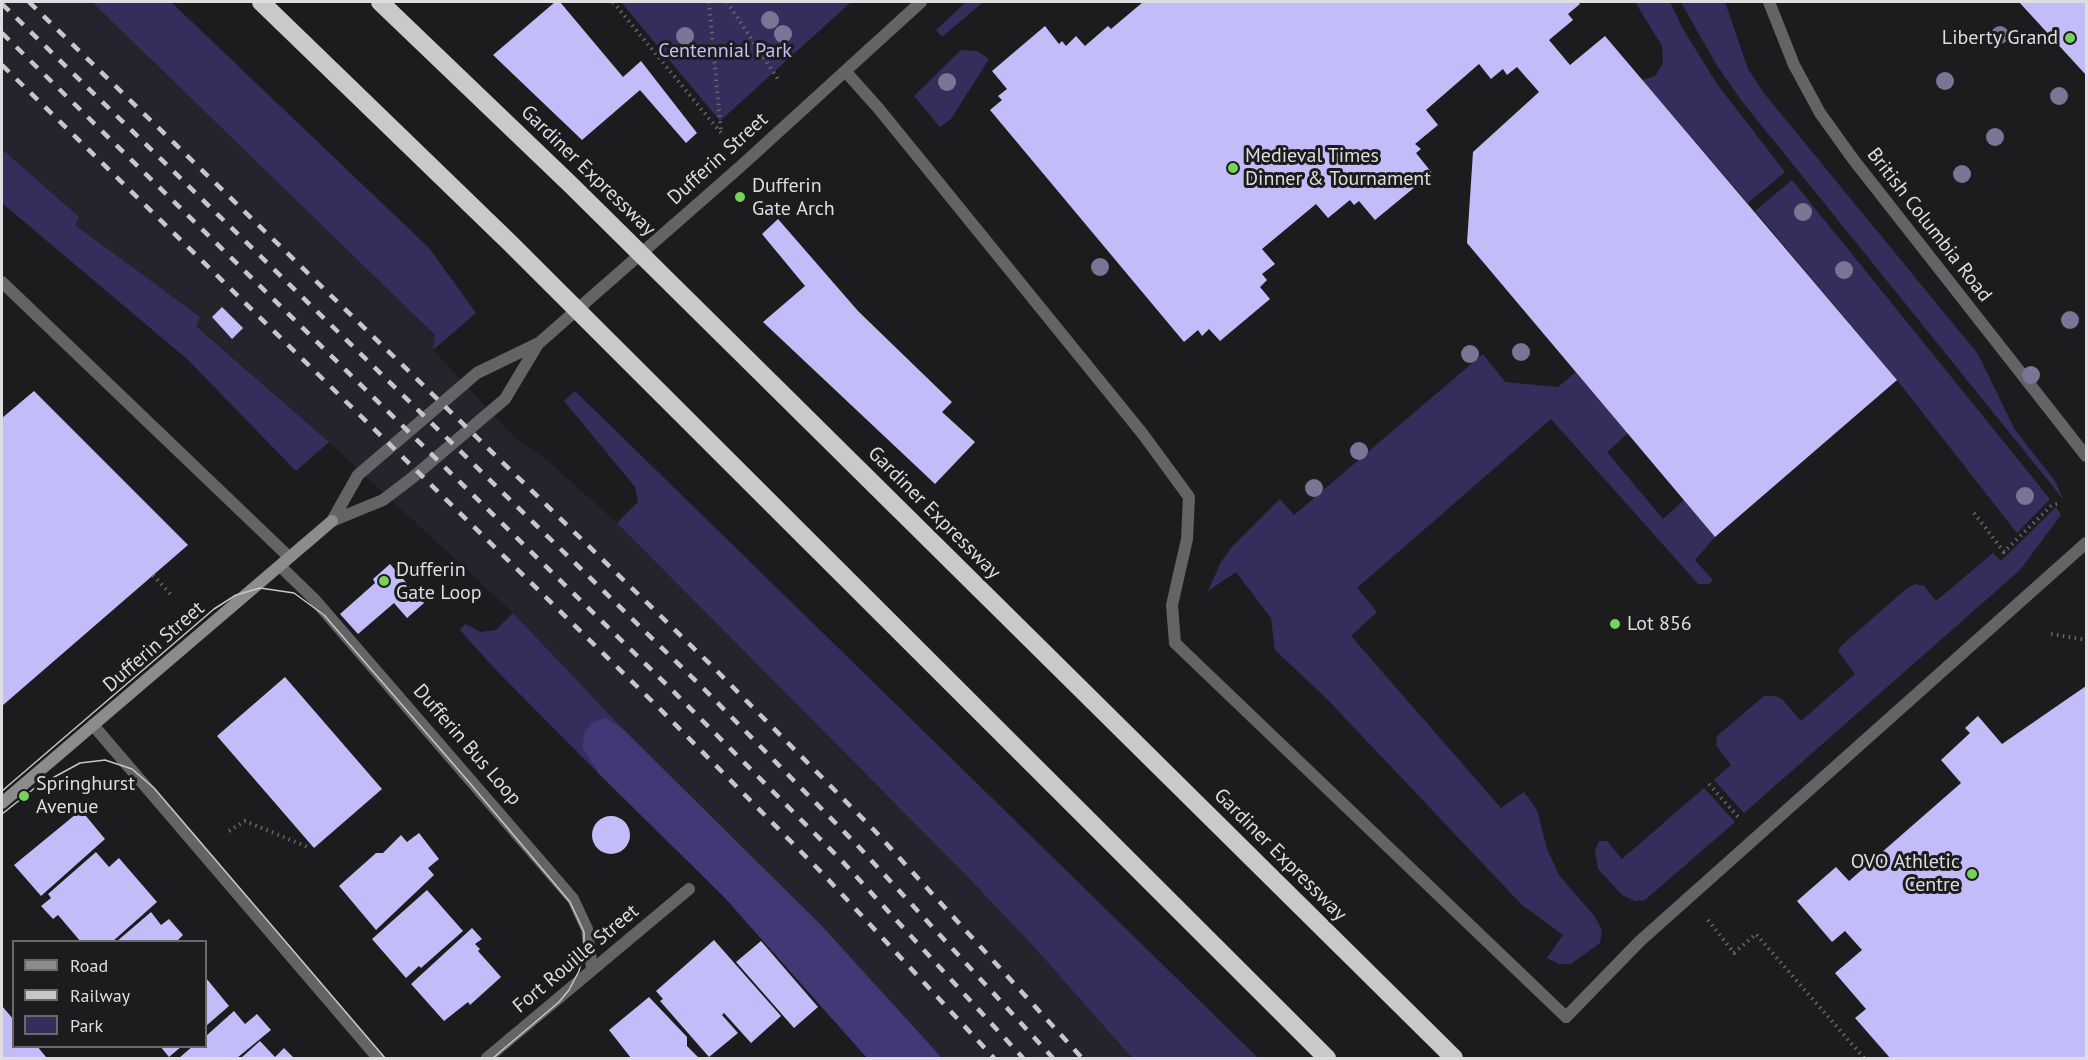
<!DOCTYPE html>
<html>
<head>
<meta charset="utf-8">
<style>
  body { margin:0 }
  #map { position:relative; width:2088px; height:1060px; overflow:hidden; background:#1c1c1e; font-family:"PT Sans",sans-serif }
  canvas { display:block }
  .frame { position:absolute; inset:0; border:3px solid #dedee0; pointer-events:none }
  .legend { position:absolute; left:12px; top:940px; width:195px; height:108px; box-sizing:border-box; background:#1c1c1e; border:2px solid #6a6a6c; margin:0; padding:8px 10px; list-style:none; font-size:18px; color:#dedee0 }
  .legend li { display:flex; align-items:center; gap:12px; height:30px }
  .legend b { width:30px; border:2px solid #6a6a6c }
</style>
</head>
<body>
<div id="map">
<canvas width="2088" height="1060"></canvas>
<div class="frame"></div>
<ul class="legend">
<li><b style="height:8px;background:#8c8c8e"></b>Road</li>
<li><b style="height:8px;background:#c7c7c9"></b>Railway</li>
<li><b style="height:16px;background:#352e5d"></b>Park</li>
</ul>
</div>
<script>
const ctx = document.querySelector('canvas').getContext('2d');
ctx.lineJoin = 'round';
function fillPath(path, color) { ctx.fillStyle = color; ctx.fill(path, 'evenodd'); }
const toPath = rows => new Path2D(rows.map(r => 'M' + r).join(''));
function strokePath(path, color, width, dash) { ctx.strokeStyle = color; ctx.lineWidth = width; ctx.lineCap = dash ? 'butt' : 'round'; ctx.setLineDash(dash || []); ctx.stroke(path); }
function write(font, color, halo, rows, align = 'center') {
  ctx.font = font + ' "PT Sans",sans-serif'; ctx.lineWidth = 6; ctx.setLineDash([]); ctx.textBaseline = 'middle'; ctx.strokeStyle = halo; ctx.fillStyle = color; for (const [text, x, y, turn = 0] of rows) {
    ctx.save(); ctx.translate(x, y); ctx.rotate((+turn || 0) * Math.PI / 180); ctx.textAlign = isNaN(turn) ? turn : align; if (halo) ctx.strokeText(text, 0, 0); ctx.fillText(text, 0, 0); ctx.restore();
  }
}
fillPath(toPath([
  [2,2,92,2,435,335,433,350,518,441,541,455,617,523,963,872,1036,949,1132,1058,942,1058,822,926,623,729,513,613,329,442,196,325,200,317,75,225,79,217,2,149]
]), '#25242c');
fillPath(toPath([
  [92,2,171,2,429,248,476,313,433,350,435,335],
  [621,2,851,2,720,121],
  [966,2,983,2,942,37,936,30],
  [1635,2,1670,2,1683,29,1717,84,1785,172,1748,203,1642,80,1655,76,1663,64,1662,46],
  [1681,2,1725,2,1748,69,1763,92,1978,354,2015,430,2055,481,2063,499,1741,100,1716,64],
  [961,50,977,51,989,59,951,119,940,127,914,96],
  [2,149,79,217,75,225,200,317,196,326,329,442,296,471,187,359,2,203],
  [1792,180,2050,499,2017,533,1897,380,1755,211],
  [1483,354,1505,382,1558,387,1576,372,1628,433,1607,452,1663,519,1684,500,1715,537,1695,560,1713,580,1709,584,1698,584,1551,419,1357,588,1377,612,1351,636,1501,808,1524,792,1537,810,1547,849,1559,875,1595,917,1602,930,1600,943,1571,964,1559,964,1547,958,1563,935,1522,905,1327,699,1275,650,1271,618,1236,572,1208,591,1221,562,1231,548,1280,499,1294,515],
  [575,391,1161,963,1258,1058,1132,1058,1036,949,963,872,617,523,638,502,635,487,564,401],
  [2056,507,2061,515,2020,570,1744,813,1714,780,1731,765,1716,745,1717,736,1764,696,1776,696,1782,699,1801,721,1855,674,1838,651,1841,646,1906,589,1915,584,1924,586,1936,601,1993,553,2001,561],
  [513,613,623,729,606,718,582,748,599,774,496,670,460,630,465,624,481,632,496,630],
  [1704,788,1735,822,1645,900,1635,901,1622,895,1598,869,1595,850,1599,841,1607,841,1622,859]
]), '#352e5d');
fillPath(toPath([
  [606,718,623,729,822,926,942,1058,867,1058,724,897,599,774,582,748,585,732,593,722]
]), '#423876');
fillPath(toPath([
  [555,2,560,2,623,77,641,61,697,133,686,143,640,90,582,140,493,55],
  [1143,2,1578,2,1580,4,1568,14,1573,20,1549,40,1570,65,1605,36,1897,380,1715,537,1467,243,1473,152,1539,92,1517,67,1507,75,1503,69,1491,79,1479,64,1426,110,1438,125,1415,144,1421,149,1416,153,1432,173,1375,220,1359,201,1354,205,1350,200,1328,218,1316,204,1262,249,1275,264,1262,274,1267,280,1260,287,1270,299,1220,341,1209,329,1202,336,1198,330,1184,342,990,110,1002,100,998,96,1007,89,992,71,1045,26,1059,44,1062,41,1066,46,1076,36,1085,46,1108,26,1111,29],
  [2019,2,2086,2,2086,75],
  [778,219,858,311,952,402,942,412,975,442,935,484,763,322,805,286,762,234],
  [222,307,243,328,232,339,212,317],
  [34,391,188,545,2,706,2,418],
  [390,564,424,603,407,618,394,603,358,634,340,614,375,583,373,579],
  [285,677,382,789,314,848,217,736],
  [2086,686,2086,1058,1890,1058,1855,1018,1866,1009,1835,973,1862,950,1845,931,1832,942,1797,901,1836,867,1849,881,1961,783,1941,760,1970,733,1965,728,1978,716,2002,744],
  [81,810,105,839,41,896,14,865],
  '592 835a19 19 0 1 1 38 0a19 19 0 1 1-38 0Z',
  [419,833,439,859,428,868,434,875,376,930,339,886,376,853,383,853,401,835,407,842],
  [96,852,109,867,119,858,157,902,112,942,81,942,58,915,53,919,41,906,51,898,48,894],
  [427,890,463,931,421,968,419,966,406,978,372,939],
  [151,912,161,925,169,919,183,935,176,942,116,942],
  [472,928,482,939,475,944,480,949,478,951,501,977,470,1005,468,1002,444,1021,411,984],
  [714,940,781,1016,751,1043,724,1013,722,1015,738,1033,709,1057,660,1001,663,999,656,991],
  [761,941,818,1007,794,1028,736,962],
  [206,978,229,1006,206,1026],
  [649,997,687,1037,687,1046,699,1058,631,1058,609,1030],
  [2,1006,14,1020,14,1046,37,1046,46,1057,44,1058,2,1058],
  [234,1011,245,1024,257,1014,271,1030,237,1058,179,1058,193,1046,206,1046,206,1036],
  [260,1041,275,1057,284,1048,294,1058,241,1058],
  [160,1046,182,1046,169,1057]
]), '#c2bdf8');
strokePath(toPath([
  [613,2,721,133],
  [709,2,721,132],
  [727,2,778,79],
  [1974,513,2004,552,2052,505,2061,503],
  [153,575,172,596],
  [2051,634,2086,640],
  [1709,784,1740,819],
  [229,831,245,821,310,848],
  [1708,920,1734,953,1756,934,1864,1058]
]), '#676769', 4, [1.5, 4.5]);
strokePath(toPath([
  [846,72,879,109,1142,433,1189,497,1187,539,1172,605,1175,643,1566,1017],
  [2,282,289,557],
  [280,566,314,599,573,899,587,929,592,969]
]), '#646365', 12);
strokePath(toPath([
  [93,725,378,1058],
  [487,1058,689,889]
]), '#646365', 12);
strokePath(toPath([
  [1769,2,1794,65,1820,113,1853,159,2086,456],
  [332,521,358,475,477,373,539,343,741,166,921,2],
  [332,521,383,500,412,478,505,399,538,344],
  [1566,1017,1640,941,2086,543]
]), '#646365', 12);
strokePath(toPath([
  [2,803,332,521]
]), '#8c8c8e', 12);
strokePath(toPath([
  [261,2,510,243,1327,1058],
  [380,2,571,185,1454,1058]
]), '#c9c9cc', 18);
strokePath(toPath([
  [2,791,214,609,236,595,260,588,294,593,324,615,468,781,570,902,584,932,584,953,579,971,569,990,559,1002,493,1058],
  [2,814,36,787,80,763,105,760,132,769,154,788,385,1058]
]), '#c7c7c9', 1.5);
strokePath(toPath([
  [29,2,712,666,874,830,1082,1058],
  [2,4,704,689,858,846,1053,1058],
  [2,33,672,690,842,861,1023,1058],
  [2,65,659,708,824,875,994,1058]
]), '#c7c7c9', 4.5, [10, 10]);
ctx.fillStyle = '#787595';
for (const [x, y] of [
  [770,20],
  [783,34],
  [2000,35],
  [685,36],
  [1945,81],
  [947,82],
  [2059,96],
  [1995,137],
  [1962,174],
  [1803,212],
  [1100,267],
  [1844,270],
  [2070,320],
  [1521,352],
  [1470,354],
  [2031,375],
  [1359,451],
  [1314,488],
  [2025,496]
]) { ctx.beginPath(); ctx.arc(x, y, 9, 0, 2 * Math.PI); ctx.fill(); }
for (const [x, y, r, color] of [
  [2070,38,6,"#77d259"],
  [1233,168,6,"#77d259"],
  [740,197,6,"#77d259"],
  [384,581,6,"#77d259"],
  [1615,624,6,"#77d259"],
  [24,796,6,"#77d259"],
  [1972,874,6,"#77d259"]
]) { const dot = new Path2D(); dot.arc(x, y, r, 0, 2 * Math.PI); ctx.fillStyle = color; ctx.fill(dot); strokePath(dot, '#1c1c1e', 2); }
write('20px', '#dedee0', '#1c1c1e', [
  ["Liberty Grand",2058,38,"right"],
  ["Medieval Times",1245,156],
  ["Dinner & Tournament",1245,179],
  ["Dufferin",752,186],
  ["Gate Arch",752,209],
  ["Dufferin",396,570],
  ["Gate Loop",396,593],
  ["Lot 856",1627,624],
  ["Springhurst",36,784],
  ["Avenue",36,807],
  ["OVO Athletic",1960,862,"right"],
  ["Centre",1960,885,"right"]
], 'left');
write('20px', '#c3bef6', '#1c1c1e', [
  ["Centennial Park",725,51]
]);
write('20px', '#dedee0', '#1c1c1e', [
  ["Dufferin Street",718,159,-42],
  ["Gardiner Expressway",588,171,44],
  ["British Columbia Road",1929,225,52],
  ["Gardiner Expressway",934,513,45],
  ["Dufferin Street",154,647,-41],
  ["Dufferin Bus Loop",467,745,49],
  ["Gardiner Expressway",1280,855,45],
  ["Fort Rouille Street",576,959,-40]
]);
</script>
</body>
</html>
